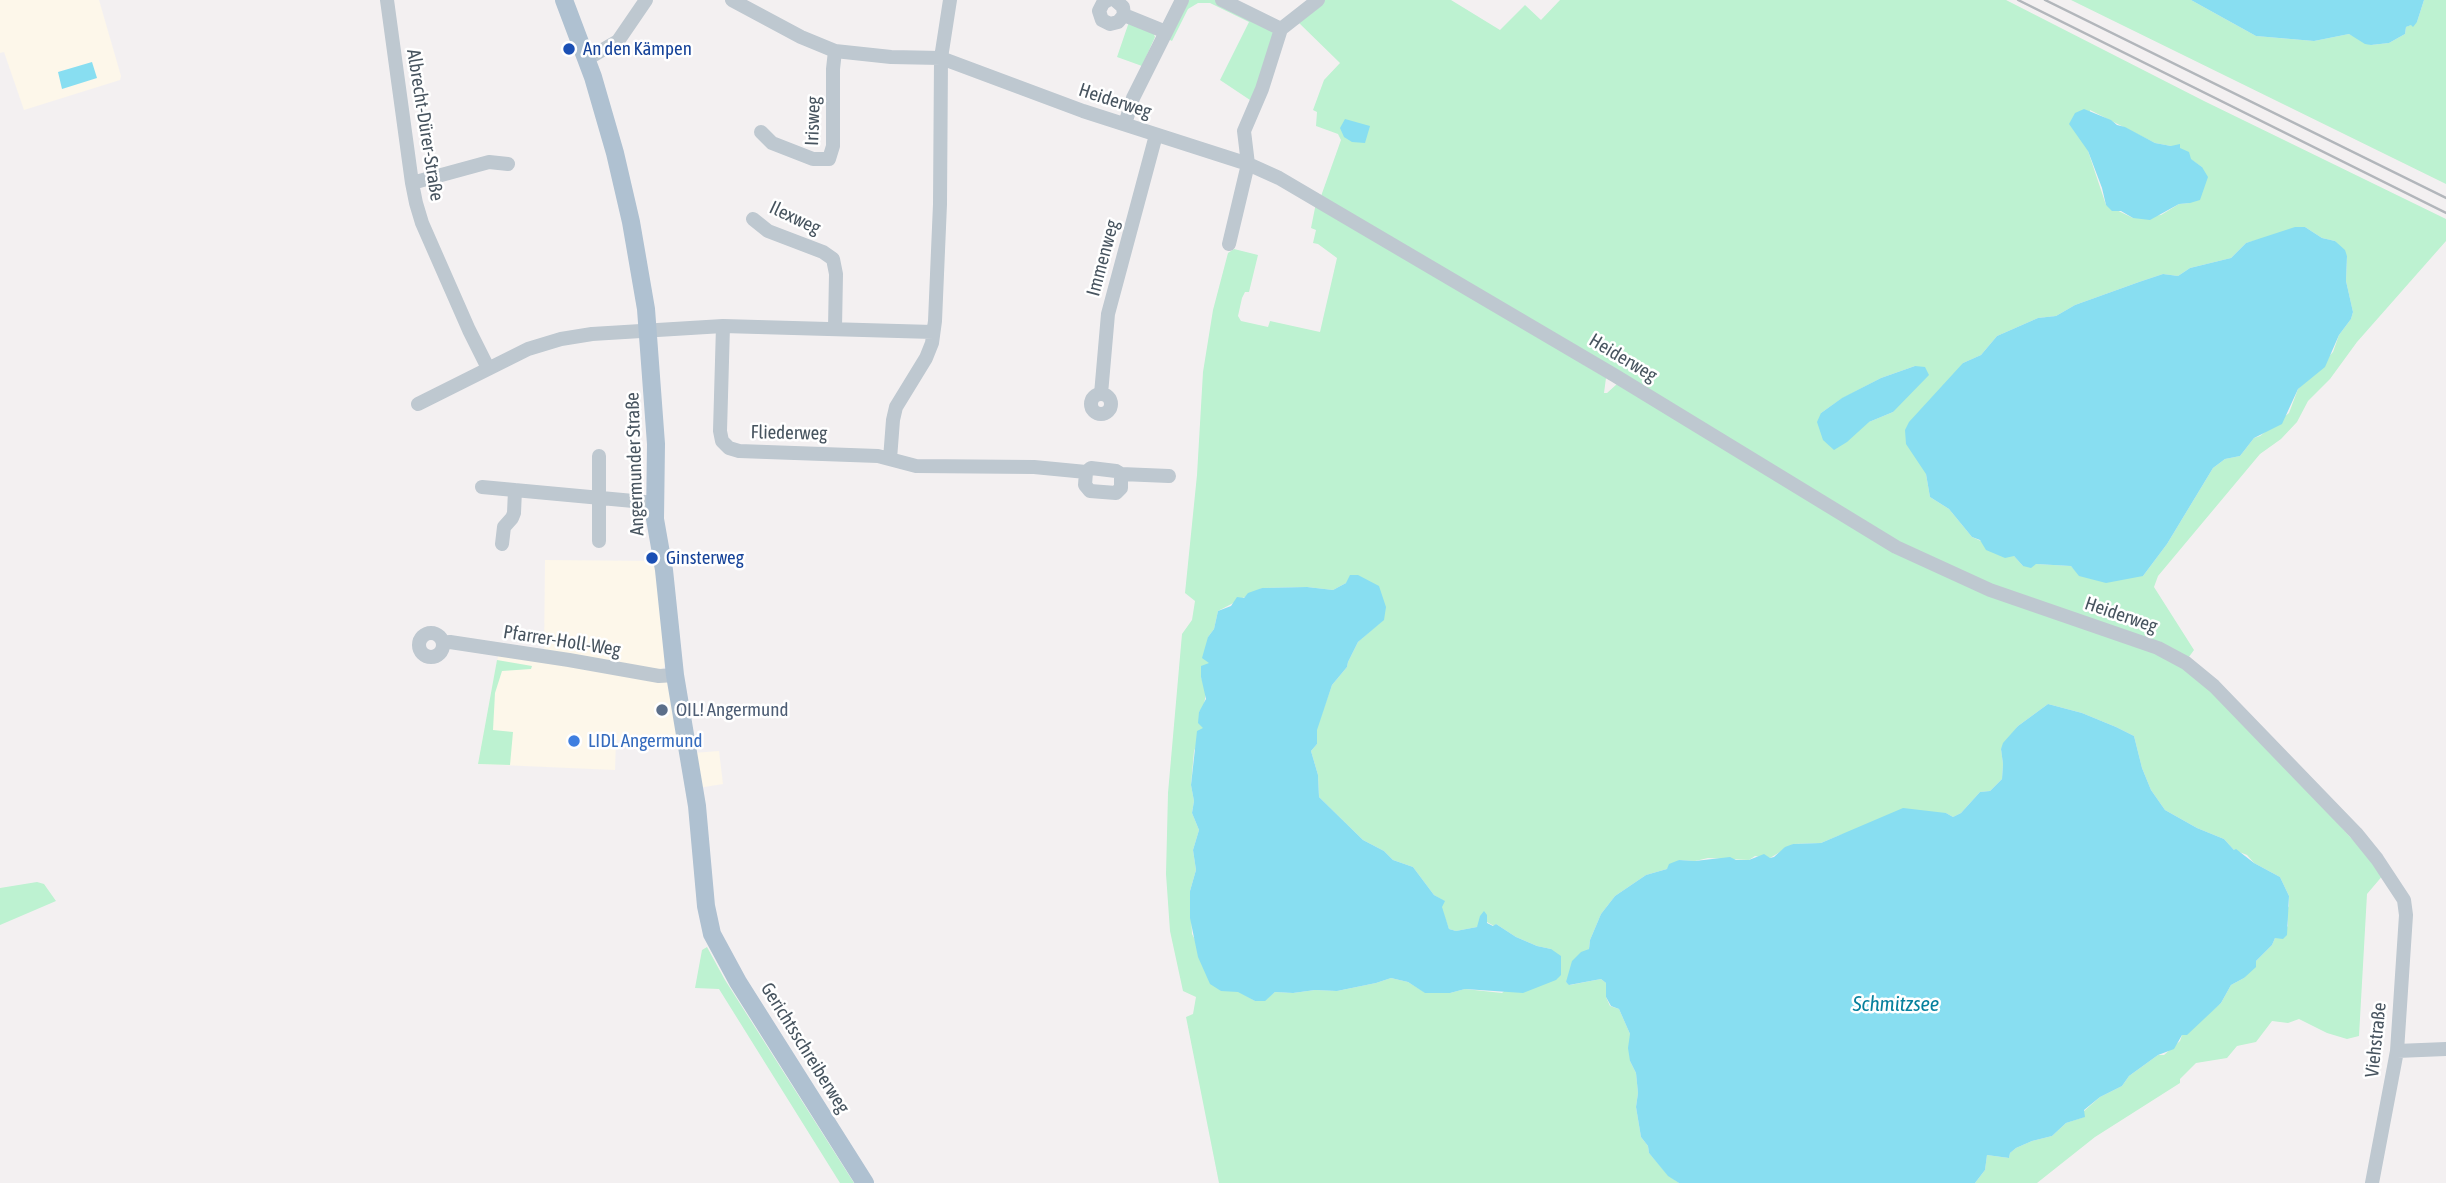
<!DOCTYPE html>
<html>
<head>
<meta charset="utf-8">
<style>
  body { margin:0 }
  canvas { display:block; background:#f3f0f1 }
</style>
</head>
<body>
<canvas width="2446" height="1183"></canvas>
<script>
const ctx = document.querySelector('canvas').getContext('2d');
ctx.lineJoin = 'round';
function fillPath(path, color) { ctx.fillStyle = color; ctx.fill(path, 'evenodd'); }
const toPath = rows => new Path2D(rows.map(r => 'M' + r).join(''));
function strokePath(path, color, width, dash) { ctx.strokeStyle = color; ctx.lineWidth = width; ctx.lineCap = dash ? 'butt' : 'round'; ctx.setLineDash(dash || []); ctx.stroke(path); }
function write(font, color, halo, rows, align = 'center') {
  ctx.font = font + ' "Asap Condensed",sans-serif'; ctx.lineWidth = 5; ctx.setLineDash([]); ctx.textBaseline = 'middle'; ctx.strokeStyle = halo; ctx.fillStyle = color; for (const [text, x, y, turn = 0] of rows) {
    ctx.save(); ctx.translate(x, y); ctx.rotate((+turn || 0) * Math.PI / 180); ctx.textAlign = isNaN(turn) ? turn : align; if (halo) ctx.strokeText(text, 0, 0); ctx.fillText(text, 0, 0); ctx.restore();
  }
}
fillPath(toPath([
  [0,0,99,0,121,76,120,80,24,110,4,52,0,53],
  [545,560,654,561,668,662,657,675,544,655],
  [499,651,671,681,680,743,616,740,615,770,478,764],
  [719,751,723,784,698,788,693,753]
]), '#fdf7ea');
fillPath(toPath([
  [1189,0,1215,0,1268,25,1274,34,1253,102,1220,80,1249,22,1210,3,1198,3,1188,9,1172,41,1168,39],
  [1323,0,1451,0,1500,30,1525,5,1541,20,1560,0,2006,0,2204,101,2446,219,2446,241,2357,342,2330,379,2308,401,2297,422,2281,439,2260,454,2158,576,2154,587,2194,650,2186,661,1991,588,1898,545,1320,199,1341,140,1338,134,1316,126,1317,112,1313,110,1324,80,1340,63,1297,21],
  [2090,110,2155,143,2171,146,2202,167,2190,203,2179,204,2161,215,2133,218,2106,205,2088,151],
  [2305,227,2322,238,2335,241,2347,256,2346,281,2353,312,2351,319,2339,335,2333,352,2298,389,2289,413,2260,436,2254,438,2240,456,2225,459,2213,468,2167,544,2143,576,2076,571,2071,566,2036,564,2023,566,2014,556,1972,537,1949,509,1930,497,1926,474,1963,363,1981,355,1997,336,2038,318,2056,316,2075,305,2139,282,2163,274,2178,276,2190,268,2231,258,2246,243],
  [1915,366,1893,412,1869,422,1821,413,1841,399,1881,378],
  [2071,0,2191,0,2256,36,2314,41,2349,34,2371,45,2389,43,2405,34,2406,27,2417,22,2424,0,2446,0,2446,184],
  [1130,19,1153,32,1155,37,1142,66,1117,57],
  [1316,203,1606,378,1604,393,1607,393,1617,384,1895,549,2158,650,2213,687,2384,874,2367,894,2359,1036,2347,1039,2327,1033,2299,1019,2288,1023,2272,1021,2256,1042,2237,1046,2227,1058,2196,1063,2180,1079,2180,1083,2095,1137,2037,1183,1975,1183,1985,1170,1987,1155,2009,1158,2010,1153,2016,1148,2032,1141,2052,1136,2066,1123,2084,1117,2084,1111,2100,1097,2122,1086,2129,1076,2158,1055,2164,1055,2180,1041,2182,1035,2221,1003,2231,985,2244,978,2256,961,2272,945,2275,938,2288,926,2287,909,2289,906,2289,896,2280,877,2254,863,2247,855,2234,850,2224,839,2197,828,2165,810,2151,790,2142,768,2134,736,2116,727,2082,713,2048,704,2018,726,2001,749,2003,764,2002,779,1990,791,1980,792,1961,813,1953,817,1946,813,1840,835,1821,843,1793,844,1770,858,1755,856,1749,860,1708,858,1695,861,1679,860,1667,869,1646,875,1615,896,1601,914,1590,940,1589,949,1566,982,1570,985,1601,979,1606,983,1606,997,1610,1006,1619,1009,1630,1034,1630,1061,1636,1073,1638,1093,1636,1107,1641,1137,1648,1146,1649,1153,1668,1175,1679,1183,1219,1183,1186,1017,1193,1014,1196,997,1183,991,1170,931,1166,874,1168,793,1182,634,1192,620,1195,601,1185,593,1197,475,1203,372,1213,310,1228,253,1234,249,1258,255,1249,292,1245,292,1242,298,1238,316,1241,321,1268,327,1270,321,1320,332,1337,258,1318,244,1313,243,1316,230,1311,228],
  [1346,583,1383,620,1358,642,1348,662,1347,667,1332,685,1316,730,1317,744,1311,751,1318,775,1319,797,1363,840,1384,851,1393,860,1413,867,1434,895,1444,901,1441,907,1449,929,1456,931,1477,927,1486,917,1487,922,1494,926,1496,924,1516,937,1537,946,1551,949,1502,993,1465,989,1450,993,1426,993,1408,982,1391,978,1376,983,1337,991,1315,990,1293,993,1275,992,1265,1000,1255,1001,1238,991,1221,991,1192,934,1190,891,1196,870,1193,850,1199,830,1192,813,1194,801,1191,785,1194,751,1204,728,1199,712,1204,706,1206,691,1201,677,1210,663,1208,637,1214,629,1218,611,1262,588,1307,587,1333,590],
  [497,660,532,666,531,669,502,671,495,693,493,730,513,732,510,765,478,764],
  [37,882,44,884,56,901,0,925,0,888],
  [707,947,725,980,854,1183,840,1183,719,989,695,988,702,950]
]), '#bdf2d1');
fillPath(toPath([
  [2191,0,2424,0,2417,22,2413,27,2411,25,2406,27,2405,34,2389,43,2371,45,2365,44,2349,34,2314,41,2256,36],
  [92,62,97,78,62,89,58,72],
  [2084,109,2111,120,2117,125,2125,127,2155,143,2171,146,2180,144,2180,148,2189,152,2191,159,2202,167,2208,177,2200,200,2190,203,2179,204,2150,220,2133,218,2121,211,2112,211,2106,205,2102,188,2088,151,2069,124,2075,113],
  [1345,119,1370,126,1365,143,1352,142,1344,137,1340,128],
  [2295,227,2305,227,2322,238,2335,241,2345,250,2347,256,2346,281,2353,312,2351,319,2339,335,2325,367,2298,389,2282,424,2254,438,2240,456,2225,459,2213,468,2167,544,2143,576,2106,583,2079,576,2071,566,2036,564,2031,568,2023,566,2014,556,2005,558,1986,550,1980,540,1972,537,1949,509,1930,497,1926,474,1906,444,1905,430,1909,422,1963,363,1981,355,1997,336,2038,318,2056,316,2075,305,2139,282,2163,274,2178,276,2190,268,2231,258,2246,243],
  [1915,366,1925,367,1929,375,1893,412,1869,422,1847,442,1834,450,1823,440,1817,422,1821,413,1842,398,1881,378],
  [1350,575,1358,575,1379,586,1386,607,1384,620,1358,642,1348,662,1347,667,1332,685,1317,730,1317,744,1311,751,1318,775,1319,797,1363,840,1384,851,1393,860,1413,867,1434,895,1445,901,1442,907,1449,929,1456,931,1477,927,1480,916,1484,911,1487,915,1487,923,1493,926,1496,924,1516,937,1537,946,1551,949,1561,956,1561,975,1556,980,1523,993,1465,989,1450,993,1425,993,1408,982,1391,978,1376,983,1337,991,1315,990,1293,993,1275,992,1265,1001,1255,1001,1238,992,1221,991,1210,984,1198,957,1190,918,1190,891,1196,870,1193,850,1199,830,1192,813,1194,801,1191,785,1197,731,1203,728,1198,723,1199,712,1206,699,1201,677,1201,666,1209,663,1202,658,1208,637,1214,629,1218,611,1231,606,1237,597,1244,598,1248,593,1262,588,1307,587,1333,590,1346,583],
  [2048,704,2082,713,2116,727,2134,736,2142,768,2151,790,2165,810,2197,828,2224,839,2234,850,2236,849,2254,863,2280,877,2289,896,2287,935,2283,939,2275,938,2272,945,2256,961,2256,967,2244,978,2231,985,2221,1003,2187,1035,2182,1035,2174,1049,2158,1055,2129,1076,2122,1086,2100,1097,2084,1110,2085,1117,2066,1123,2052,1136,2032,1141,2016,1148,2010,1153,2009,1158,1987,1155,1985,1170,1975,1183,1679,1183,1668,1176,1649,1153,1648,1146,1641,1137,1636,1107,1638,1093,1636,1073,1630,1061,1628,1048,1630,1034,1619,1009,1611,1006,1606,997,1606,983,1601,979,1569,985,1566,982,1572,961,1581,952,1589,949,1590,940,1601,914,1615,896,1646,875,1667,869,1669,864,1679,860,1695,861,1730,857,1736,860,1749,860,1764,854,1770,858,1774,857,1785,847,1793,844,1821,843,1903,808,1946,813,1953,817,1961,813,1980,792,1990,791,2002,779,2003,764,2001,749,2003,743,2018,726]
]), '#88def1');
strokePath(toPath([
  [387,0,412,183,416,203,422,223,469,330,488,368],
  [732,0,801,37,835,51,891,57,941,58,1083,111,1248,164,1279,178,1614,375,1896,547,1990,590,2158,648,2186,663,2214,686,2356,833,2377,859,2404,900,2406,915,2397,1051,2372,1183],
  [1108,0,1103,3,1099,11,1102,20,1110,24,1118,22,1124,15,1123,7,1115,0],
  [1222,0,1281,29,1318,0],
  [1124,15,1166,32],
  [587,59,618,41,646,0],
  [1125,124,1133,98,1182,0],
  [761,132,772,143,813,159,829,159,833,146,833,69,835,51],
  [412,183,489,162,508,164],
  [753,219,768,231,823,252,833,259,836,274,835,328],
  [1229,244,1248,164,1244,131,1262,89,1281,29],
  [723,326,720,431,722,441,729,448,739,451,878,456,916,466,1034,467,1086,472,1091,468,1116,471,1121,474,1169,476],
  '1091 404a10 10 0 1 1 20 0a10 10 0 1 1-20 0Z',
  [1101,394,1108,314,1156,135],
  [418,404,528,349,561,339,592,334,723,326,933,332],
  [890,459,893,420,896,407,926,358,932,343,935,321,940,204,941,58,950,0],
  [1086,472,1085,485,1090,491,1116,493,1121,488,1121,474],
  [482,487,655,503],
  [599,541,599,456],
  [502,544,504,527,512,518,514,513,515,490],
  '419 645a12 12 0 1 1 24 0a12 12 0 1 1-24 0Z',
  [443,643,450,642,569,660,659,676,675,675],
  [2397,1051,2446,1049]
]), '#bec8d0', 14);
strokePath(toPath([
  [564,0,593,77,615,153,631,222,646,309,656,444,655,519,664,570,675,675,697,806,706,906,712,934,738,982,865,1183]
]), '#afc1d1', 18);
strokePath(toPath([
  [2018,0,2446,213],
  [2045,0,2446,198]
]), '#b2b6bb', 2.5);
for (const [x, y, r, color] of [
  [569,49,7,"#1a4fb4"],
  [652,558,7,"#1a4fb4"],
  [662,710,7,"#5c6f8a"],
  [574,741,7,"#3f7fe0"]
]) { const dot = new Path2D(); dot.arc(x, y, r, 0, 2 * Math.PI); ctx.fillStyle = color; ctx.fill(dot); strokePath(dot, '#fff', 2.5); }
write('19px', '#164399', '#fff', [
  ["An den Kämpen",583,49],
  ["Ginsterweg",666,558]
], 'left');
write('19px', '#47545f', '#fff', [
  ["Heiderweg",1115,101,18],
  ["Irisweg",813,121,-88],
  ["Albrecht-Dürer-Straße",425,125,81],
  ["Ilexweg",795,218,25],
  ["Immenweg",1103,258,-75],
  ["Heiderweg",1623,358,31],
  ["Fliederweg",789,433,1],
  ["Angermunder Straße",635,464,-92],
  ["Heiderweg",2121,615,19],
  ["Pfarrer-Holl-Weg",562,641,9],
  ["Viehstraße",2376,1040,-84],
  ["Gerichtsschreiberweg",805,1048,58]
]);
write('19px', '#4e5e75', '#fff', [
  ["OIL! Angermund",676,710]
], 'left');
write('19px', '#366cbe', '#fff', [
  ["LIDL Angermund",588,741]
], 'left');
write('italic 21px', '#06809d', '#fff', [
  ["Schmitzsee",1896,1004]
]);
</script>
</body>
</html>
